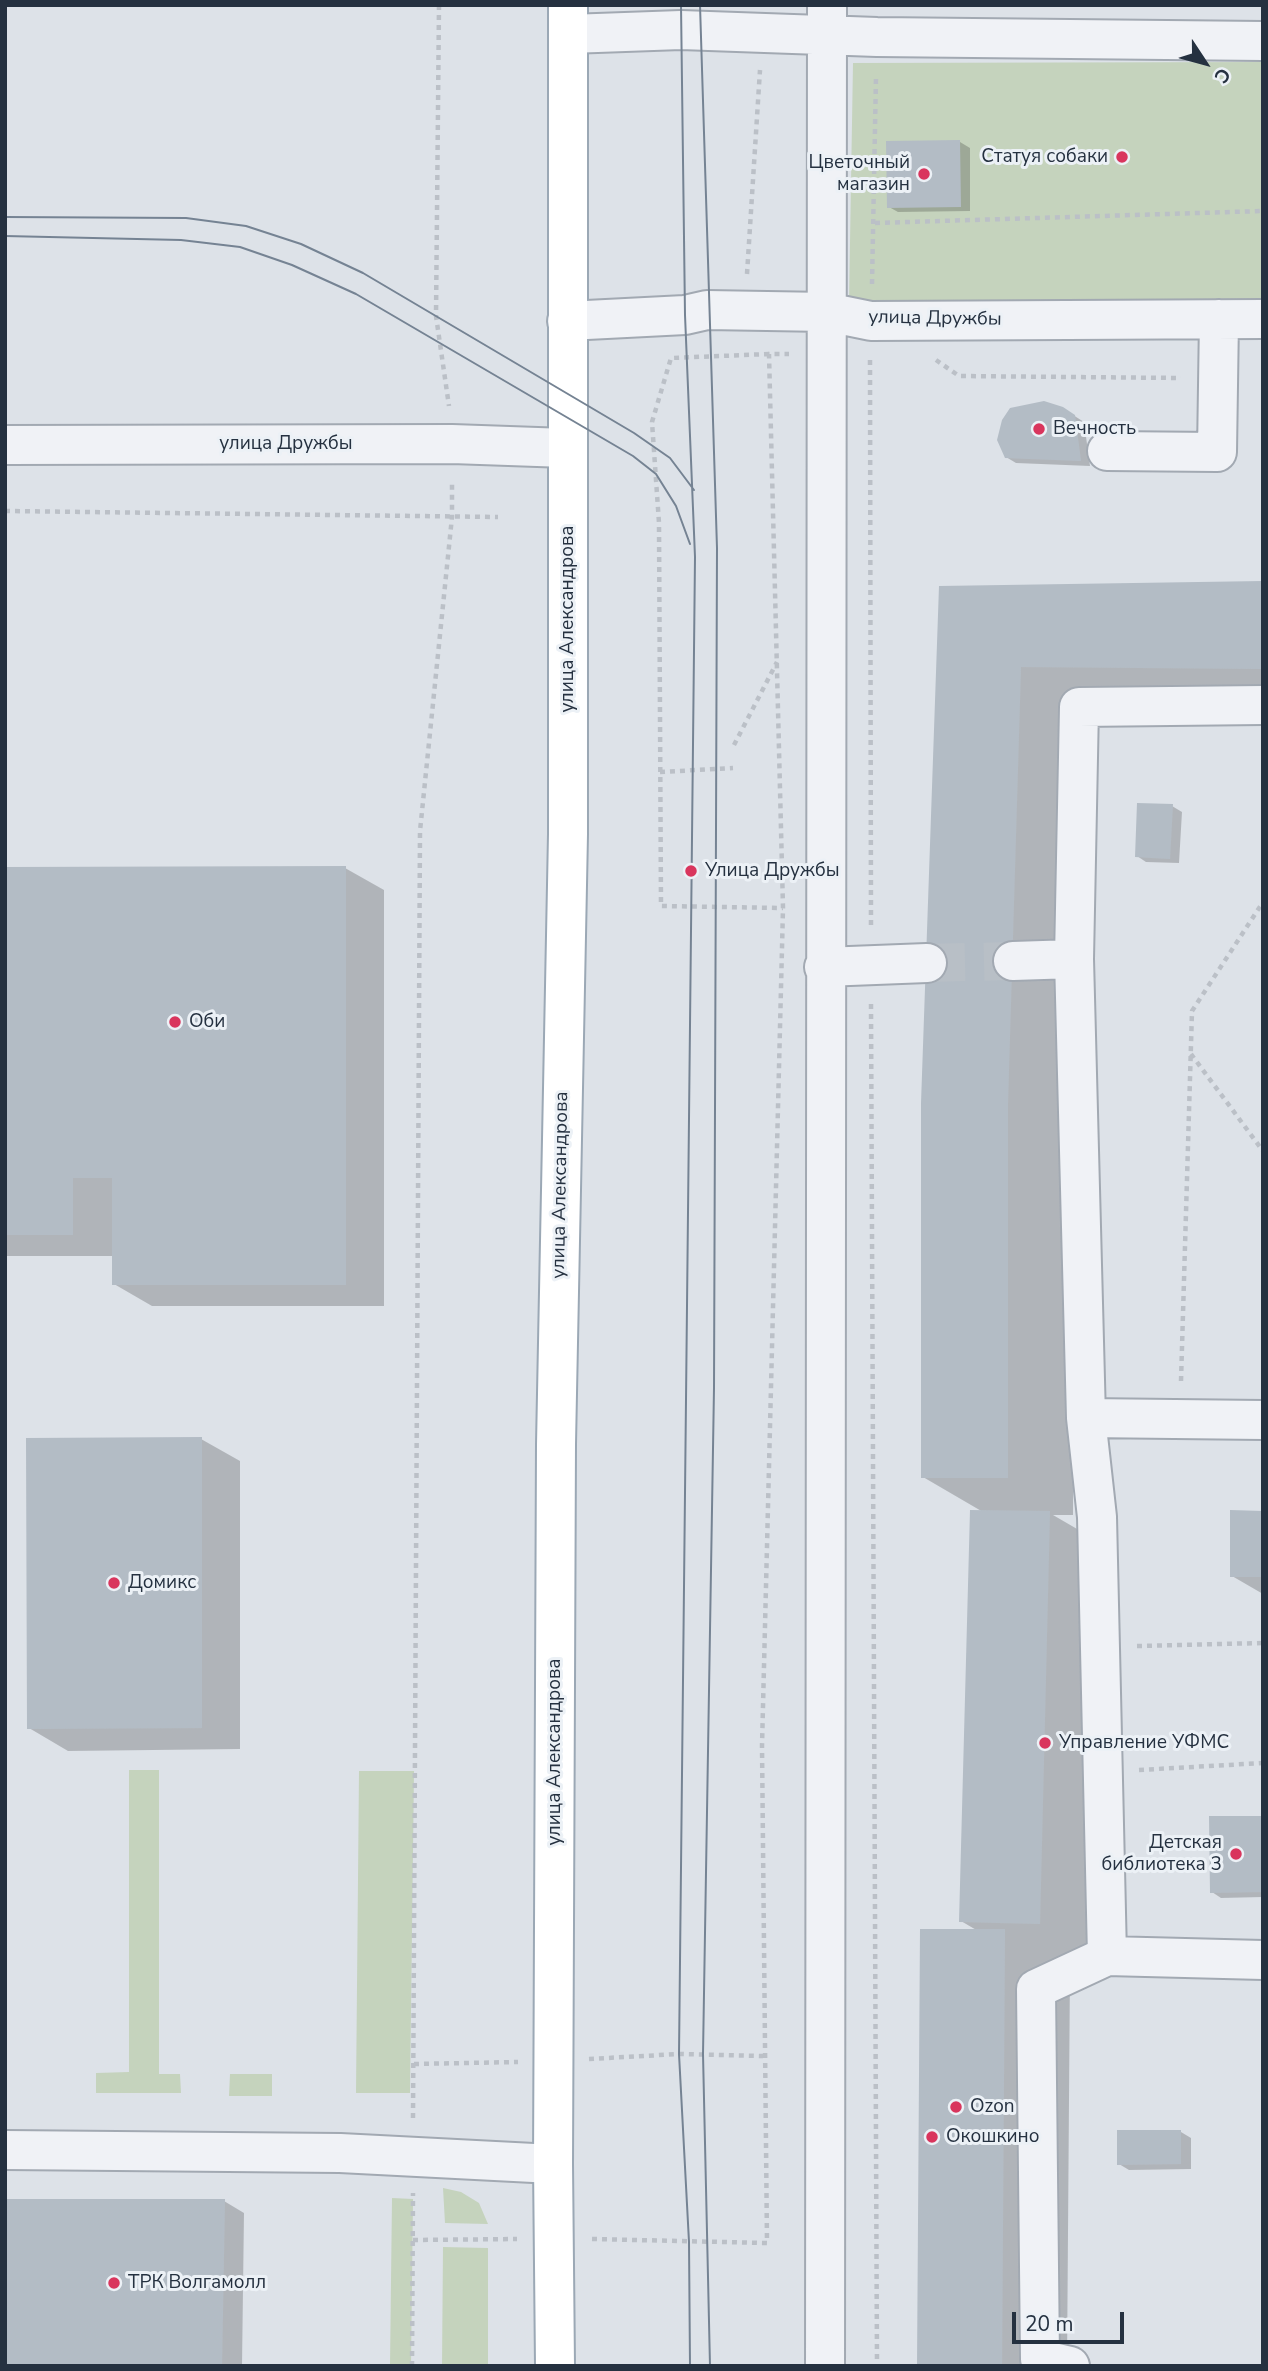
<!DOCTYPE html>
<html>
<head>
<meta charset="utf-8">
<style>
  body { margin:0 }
  #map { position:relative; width:1268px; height:2371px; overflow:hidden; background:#dde2e8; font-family:"Nunito Sans",sans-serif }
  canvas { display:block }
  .frame { position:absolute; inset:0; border:7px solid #253140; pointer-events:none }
  .north { position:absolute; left:1170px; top:28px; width:70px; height:70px; -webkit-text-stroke:5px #ecf1f6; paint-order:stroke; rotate:126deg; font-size:19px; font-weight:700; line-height:28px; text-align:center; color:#253140 }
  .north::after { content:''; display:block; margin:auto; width:24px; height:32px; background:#253140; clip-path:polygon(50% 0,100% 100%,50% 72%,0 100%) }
  .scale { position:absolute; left:1012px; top:2312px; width:112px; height:32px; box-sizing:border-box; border:4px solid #253140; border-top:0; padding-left:9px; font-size:21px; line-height:24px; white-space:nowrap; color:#253140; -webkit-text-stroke:5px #ecf1f6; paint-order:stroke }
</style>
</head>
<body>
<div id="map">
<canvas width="1268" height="2371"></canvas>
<div class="frame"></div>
<div class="north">С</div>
<div class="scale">20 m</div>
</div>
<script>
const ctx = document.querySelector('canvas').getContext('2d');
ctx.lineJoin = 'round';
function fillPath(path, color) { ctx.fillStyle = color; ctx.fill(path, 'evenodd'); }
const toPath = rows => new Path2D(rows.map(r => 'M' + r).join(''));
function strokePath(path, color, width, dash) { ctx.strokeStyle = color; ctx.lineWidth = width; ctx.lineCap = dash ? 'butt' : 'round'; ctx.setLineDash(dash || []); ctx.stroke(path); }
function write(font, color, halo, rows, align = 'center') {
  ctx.font = font + ' "Nunito Sans",sans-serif'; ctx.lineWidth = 6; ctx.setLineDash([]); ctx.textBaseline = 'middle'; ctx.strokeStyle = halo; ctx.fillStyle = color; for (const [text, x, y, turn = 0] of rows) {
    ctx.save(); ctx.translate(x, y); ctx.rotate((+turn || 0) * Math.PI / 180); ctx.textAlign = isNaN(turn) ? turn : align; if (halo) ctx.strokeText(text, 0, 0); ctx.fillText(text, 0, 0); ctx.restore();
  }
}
fillPath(toPath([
  [1263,62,1263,301,849,303,853,63],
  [129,1770,159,1770,159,2074,180,2074,181,2093,96,2093,96,2073,129,2072],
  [359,1771,414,1771,410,2093,356,2093],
  [230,2074,272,2074,272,2096,229,2096],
  [443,2188,461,2192,479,2203,488,2224,445,2223],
  [392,2198,413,2199,411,2366,390,2366],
  [443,2247,488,2248,488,2366,442,2366]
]), '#c5d3bd');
fillPath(toPath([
  [960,142,970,148,970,211,898,212,889,207],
  [1073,415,1084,422,1090,466,1016,463,1006,457],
  [1263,583,1263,705,1086,703,1073,1141,1073,1515,1053,1515,1115,1551,1105,1960,1054,1959,1070,1968,1067,2366,918,2366,978,1931,961,1921,983,1512,923,1477,940,587],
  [1172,806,1182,812,1179,863,1146,862,1137,856],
  [345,868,384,890,384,1306,152,1306,114,1284,114,1256,5,1256,5,869],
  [201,1439,240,1461,240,1749,68,1751,29,1728],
  [1263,1512,1263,1594,1232,1576],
  [1263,1818,1263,1897,1221,1898,1212,1892],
  [1181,2132,1191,2138,1191,2169,1129,2170,1119,2164],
  [224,2201,244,2213,242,2366,5,2366]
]), '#0003');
fillPath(toPath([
  [960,140,961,207,887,208,886,141],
  [1044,401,1063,407,1075,415,1081,461,1005,458,997,440,1002,420,1010,408],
  [1263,581,1263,669,1021,667,1008,1103,1008,1478,921,1478,921,1103,939,586],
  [1137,803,1173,804,1170,859,1135,857],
  [346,866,346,1285,112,1285,112,1178,73,1178,73,1235,5,1235,5,867],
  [202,1437,202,1728,27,1729,26,1438],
  [970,1510,1050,1511,1040,1924,959,1922],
  [1230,1510,1263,1511,1263,1577,1230,1577],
  [1209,1816,1263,1816,1263,1892,1210,1893],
  [920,1929,1005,1929,1002,2366,917,2366],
  [1117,2130,1181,2130,1181,2164,1117,2165],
  [5,2199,225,2199,222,2366,5,2366]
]), '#b3bcc5');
strokePath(toPath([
  [927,963,1013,961]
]), '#b8bfc6', 38, [38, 19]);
const minor = toPath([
  [569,34,681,30,877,37,1263,41],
  [567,321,685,315,707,310,827,312,871,321,1263,319],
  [5,445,452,444,566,448],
  [1107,451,1217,452,1219,319],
  [1013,961,1074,959],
  [824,967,927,963],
  [1086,1418,1263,1420],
  [1107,1956,1263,1960],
  [5,2150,340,2153,553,2164],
  [825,2366,827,5],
  [1070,2366,1040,2359,1036,1989,1107,1956,1097,1517,1086,1418,1074,959,1079,707,1263,705]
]);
const major = toPath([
  [555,2366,553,2164,556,1444,568,834,568,5]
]);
strokePath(minor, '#a2a9b2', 42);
strokePath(major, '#9ba8b5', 42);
strokePath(toPath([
  [439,5,436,316,449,406],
  [875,223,1263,211],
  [747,274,760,70],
  [872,284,876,76],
  [769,354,671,358,652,422,659,523,661,906,783,908],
  [870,360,871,928],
  [936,360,959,376,1181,378],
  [5,511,498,517],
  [734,745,777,662],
  [660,772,733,768],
  [871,1004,877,2366],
  [1191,1054,1263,1151],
  [1181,1381,1192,1011,1263,902],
  [1137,1646,1263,1643],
  [1139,1770,1263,1763],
  [589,2059,679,2054,763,2056],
  [414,2064,518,2062],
  [413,2118,420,831,452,517,452,480],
  [592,2239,767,2243,762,1746,783,908,769,354,789,354],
  [413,2240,517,2239],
  [412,2366,413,2193]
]), '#bbc0c7', 4.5, [5, 5]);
strokePath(minor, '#f0f2f6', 38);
strokePath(major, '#fff', 38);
strokePath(toPath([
  [681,5,685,315,695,557,679,2054,689,2242,690,2366],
  [700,5,717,548,714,1388,703,2054,710,2366],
  [5,217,186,218,246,226,301,244,363,273,634,433,670,458,694,490],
  [5,236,181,240,240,247,292,265,356,294,633,456,656,474,676,506,690,544]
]), '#758393', 2);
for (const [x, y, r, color] of [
  [1122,157,7,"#d9355d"],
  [924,174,7,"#d9355d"],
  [1039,429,7,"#d9355d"],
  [691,871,7,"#d9355d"],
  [175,1022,7,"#d9355d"],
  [114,1583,7,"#d9355d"],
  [1045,1743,7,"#d9355d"],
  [1236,1854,7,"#d9355d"],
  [956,2107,7,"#d9355d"],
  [932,2137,7,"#d9355d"],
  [114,2283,7,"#d9355d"]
]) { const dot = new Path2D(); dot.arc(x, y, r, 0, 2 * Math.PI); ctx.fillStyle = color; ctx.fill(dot); strokePath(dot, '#ecf1f6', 2.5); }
write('19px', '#253140', '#ecf1f6', [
  ["Статуя собаки",1108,157,"right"],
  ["Цветочный",910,163,"right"],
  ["магазин",910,185,"right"],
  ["Вечность",1053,429],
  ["Улица Дружбы",705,871],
  ["Оби",189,1022],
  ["Домикс",128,1583],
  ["Управление УФМС",1059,1743],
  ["Детская",1222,1843,"right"],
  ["библиотека 3",1222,1865,"right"],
  ["Ozon",970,2107],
  ["Окошкино",946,2137],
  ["ТРК Волгамолл",128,2283]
], 'left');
write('19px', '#253140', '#ecf1f6', [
  ["улица Дружбы",935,319,1],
  ["улица Дружбы",286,444],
  ["улица Александрова",568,619,-90],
  ["улица Александрова",561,1185,-89],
  ["улица Александрова",555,1752,-90]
]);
</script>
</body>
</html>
